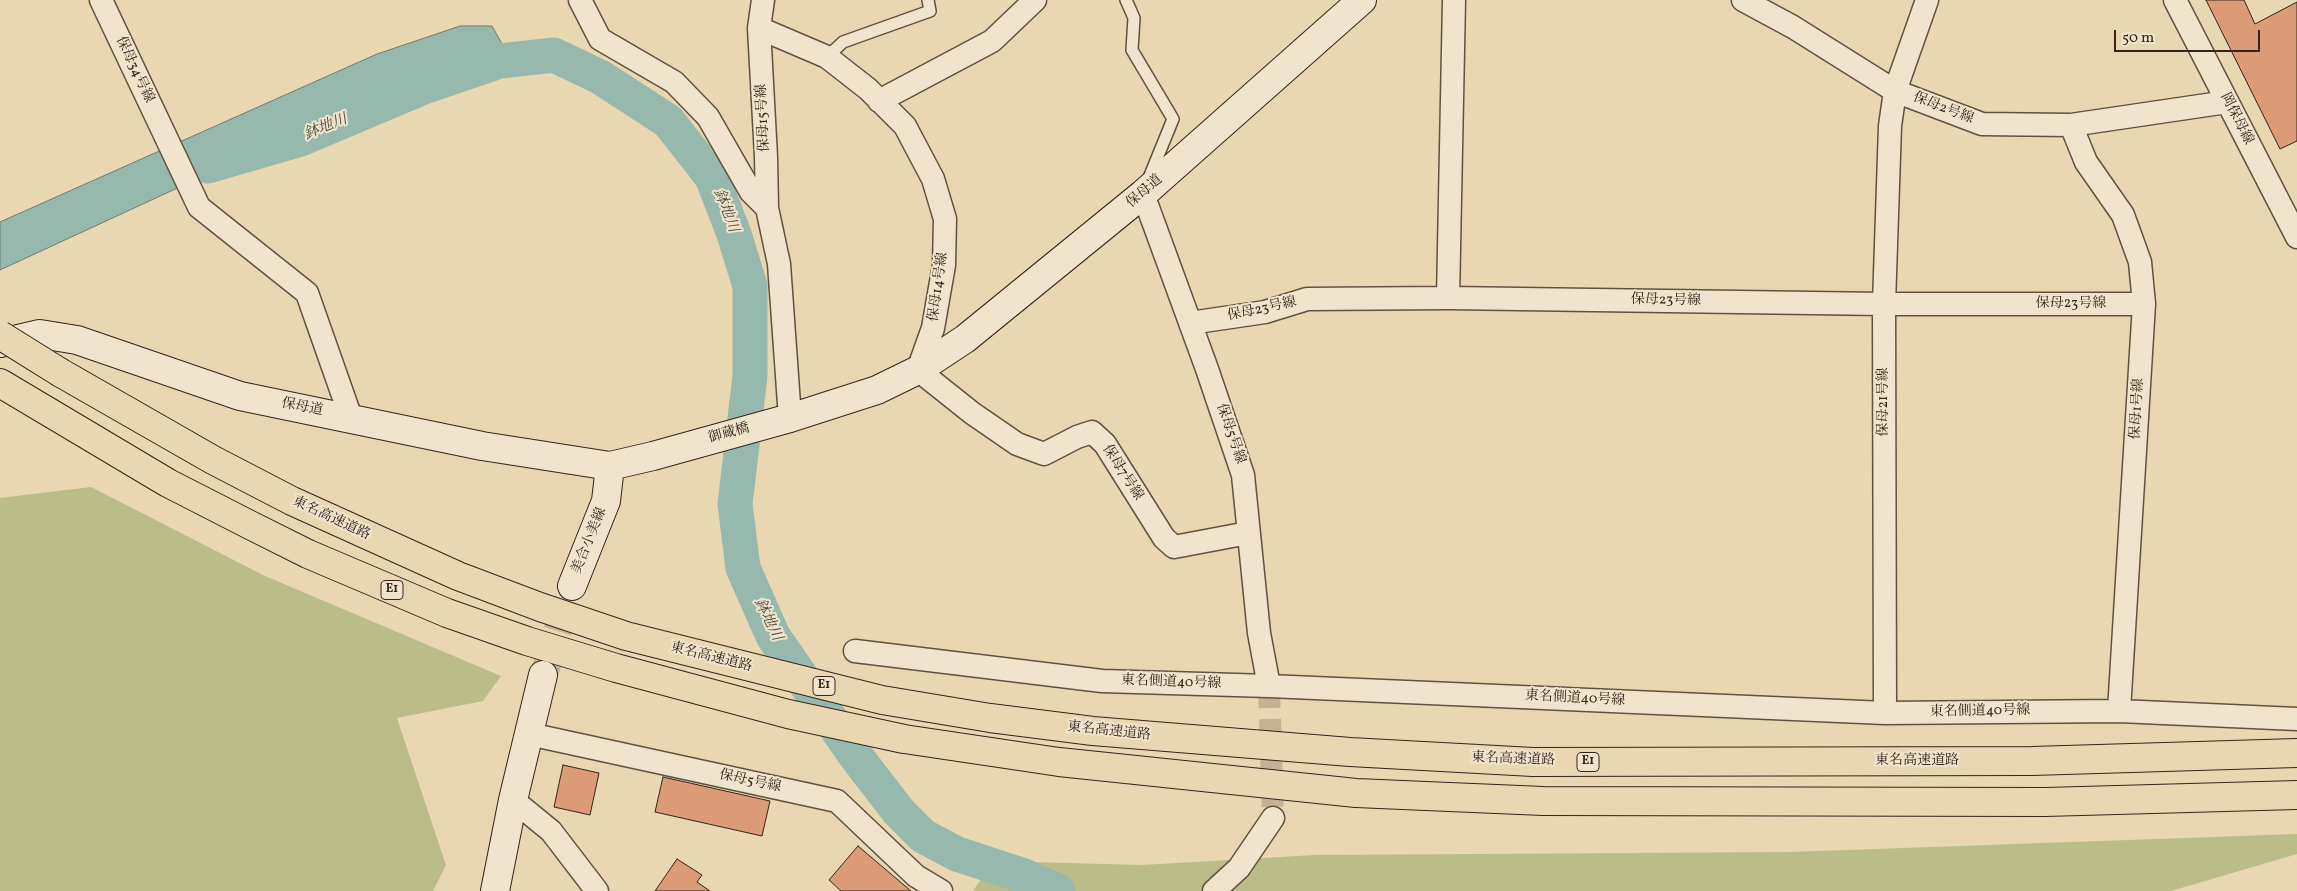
<!DOCTYPE html>
<html>
<head>
<meta charset="utf-8">
<style>
  body { margin:0 }
  #map { position:relative; width:2297px; height:891px; overflow:hidden; background:#e8d7b0; font-family:Vollkorn,serif }
  canvas { display:block }
  .scale { position:absolute; left:2114px; top:30px; width:146px; height:22px; box-sizing:border-box; border:2px solid #34241c; border-top:0; padding-left:6px; font-size:15px; line-height:18px; white-space:nowrap; color:#34241c; -webkit-text-stroke:4px #f0e5cc; paint-order:stroke }
</style>
</head>
<body>
<div id="map">
<canvas width="2297" height="891"></canvas>
<div class="scale">50 m</div>
</div>
<script>
const ctx = document.querySelector('canvas').getContext('2d');
ctx.lineJoin = 'round';
function fillPath(path, color) { ctx.fillStyle = color; ctx.fill(path, 'evenodd'); }
const toPath = rows => new Path2D(rows.map(r => 'M' + r).join(''));
function strokePath(path, color, width, dash) { ctx.strokeStyle = color; ctx.lineWidth = width; ctx.lineCap = dash ? 'butt' : 'round'; ctx.setLineDash(dash || []); ctx.stroke(path); }
function write(font, color, halo, rows, align = 'center') {
  ctx.font = font + ' Vollkorn,"Noto Serif JP",serif'; ctx.lineWidth = 4; ctx.setLineDash([]); ctx.textBaseline = 'middle'; ctx.strokeStyle = halo; ctx.fillStyle = color; for (const [text, x, y, turn = 0] of rows) {
    ctx.save(); ctx.translate(x, y); ctx.rotate((+turn || 0) * Math.PI / 180); ctx.textAlign = isNaN(turn) ? turn : align; if (halo) ctx.strokeText(text, 0, 0); ctx.fillText(text, 0, 0); ctx.restore();
  }
}
fillPath(toPath([
  [91,487,265,576,501,676,483,701,397,718,446,865,433,891,0,891,0,498],
  [2297,834,2297,854,2171,891,973,891,993,861,1142,865,1315,855,1791,852]
]), '#babd88');
const water = toPath([
  [460,26,492,26,515,67,383,93,0,270,0,222,377,54,460,26]
]);
fillPath(water, '#97b9ad');
strokePath(water, '#6f7d73', 1);
strokePath(toPath([
  [208,166,301,139,424,87,500,61,554,55,600,77,668,121,712,177,734,234,750,286,750,376,735,504,743,568,773,636,855,755,899,812,923,836,957,854,1024,876,1058,891]
]), '#97b9ad', 35);
const building = toPath([
  [2206,0,2244,0,2255,24,2297,2,2297,141,2280,149,2206,0],
  [563,765,599,773,590,815,554,807,563,765],
  [663,777,770,801,762,836,655,812,663,777],
  [858,846,911,891,841,891,829,880,858,846],
  [677,859,702,875,697,882,710,891,655,891,677,859]
]);
fillPath(building, '#db9b77');
strokePath(building, '#34241c', 1);
strokePath(toPath([
  [1269,686,1273,818]
]), '#c4b392', 22, [22, 11]);
strokePath(toPath([
  [545,671,572,586]
]), '#c4b392', 28, [28, 14]);
const lane = toPath([
  [1126,0,1134,18,1132,50,1173,119,1149,178],
  [827,57,843,42,930,11,928,0]
]);
const street = toPath([
  [101,0,199,207,307,293,351,418],
  [580,0,600,39,674,82,708,117,751,192,767,208,779,264,790,418],
  [763,0,759,28,827,57,868,89,905,126,933,179,945,219,944,265,933,328,918,370,972,413,1017,444,1044,454,1077,437,1092,432,1105,444,1164,538,1174,547,1248,533],
  [1743,0,1793,27,1895,91,1982,124,2071,125,2227,102],
  [2175,0,2297,237],
  [759,28,766,157,767,208],
  [879,101,992,41,1035,0],
  [2071,125,2086,162,2123,215,2140,262,2144,304,2119,711],
  [1143,194,1207,369,1243,475,1259,633,1269,686],
  [1448,298,1454,0],
  [1190,323,1265,312,1307,299,1448,298,1884,304,2144,304],
  [855,651,1102,681,1269,686,1885,713,2119,711,2297,719],
  [1885,713,1884,304,1890,126,1895,91,1927,0],
  [529,734,837,801,916,876,941,891],
  [513,800,551,831,597,891],
  [1214,891,1239,868,1273,818]
]);
const secondary = toPath([
  [0,343,40,334,77,340,240,396,482,446,610,466,653,456,790,418,877,390,918,370,965,339,1143,194,1362,0],
  [572,586,606,501,610,466],
  [495,891,513,800,543,675]
]);
const highway = toPath([
  [61,373,213,460,292,501,458,576,540,607,626,636,882,700,990,718,1093,731,1350,752,1533,762,2032,761,2297,753],
  [0,383,168,483,250,525,308,554,447,613,527,641,616,668,788,714,904,739,1059,762,1356,793,1543,801,2045,802,2297,795]
]);
strokePath(lane, '#615141', 14);
strokePath(street, '#615141', 25);
strokePath(secondary, '#34241c', 30);
strokePath(highway, '#34241c', 30);
strokePath(lane, '#f0e5cc', 11);
strokePath(street, '#f0e5cc', 22);
strokePath(secondary, '#f0e5cc', 28);
strokePath(highway, '#e8d7b0', 28);
const highwayBridge = toPath([
  [0,335,61,373]
]);
strokePath(highwayBridge, '#34241c', 30, []);
strokePath(highwayBridge, '#e8d7b0', 28);
for (const [x, y, w] of [
  [392,590,22],
  [824,686,22],
  [1588,762,22]
]) { const box = new Path2D(); box.roundRect(x - w / 2, y - 9.5, w, 19, 4); ctx.fillStyle = '#f0e5cc'; ctx.fill(box); strokePath(box, '#34241c', 1); }
write('bold 12px', '#34241c', null, [
  ["E1",392,590],
  ["E1",824,686],
  ["E1",1588,762]
]);
write('14px', '#34241c', '#f0e5cc', [
  ["保母34号線",134,70,65],
  ["保母2号線",1943,109,21],
  ["保母15号線",764,118,-93],
  ["岡保母線",2236,119,63],
  ["保母道",1145,192,-41],
  ["保母14号線",939,287,-82],
  ["保母23号線",1666,301,1],
  ["保母23号線",2071,304],
  ["保母23号線",1262,310,-12],
  ["保母21号線",1884,402,-90],
  ["保母道",302,408,11],
  ["保母1号線",2138,409,-87],
  ["御蔵橋",729,434,-15],
  ["保母5号線",1230,434,71],
  ["保母7号線",1122,473,57],
  ["東名高速道路",331,519,25],
  ["美合小美線",590,541,-68],
  ["東名高速道路",711,658,14],
  ["東名側道40号線",1171,683,2],
  ["東名側道40号線",1575,699,3],
  ["東名側道40号線",1980,712,-1],
  ["東名高速道路",1109,732,6],
  ["東名高速道路",1513,760,2],
  ["東名高速道路",1917,761],
  ["保母5号線",750,782,12]
]);
write('italic 15px', '#4d4940', '#f0e5cc', [
  ["鉢地川",326,128,-22],
  ["鉢地川",725,211,69],
  ["鉢地川",767,620,64]
]);
</script>
</body>
</html>
